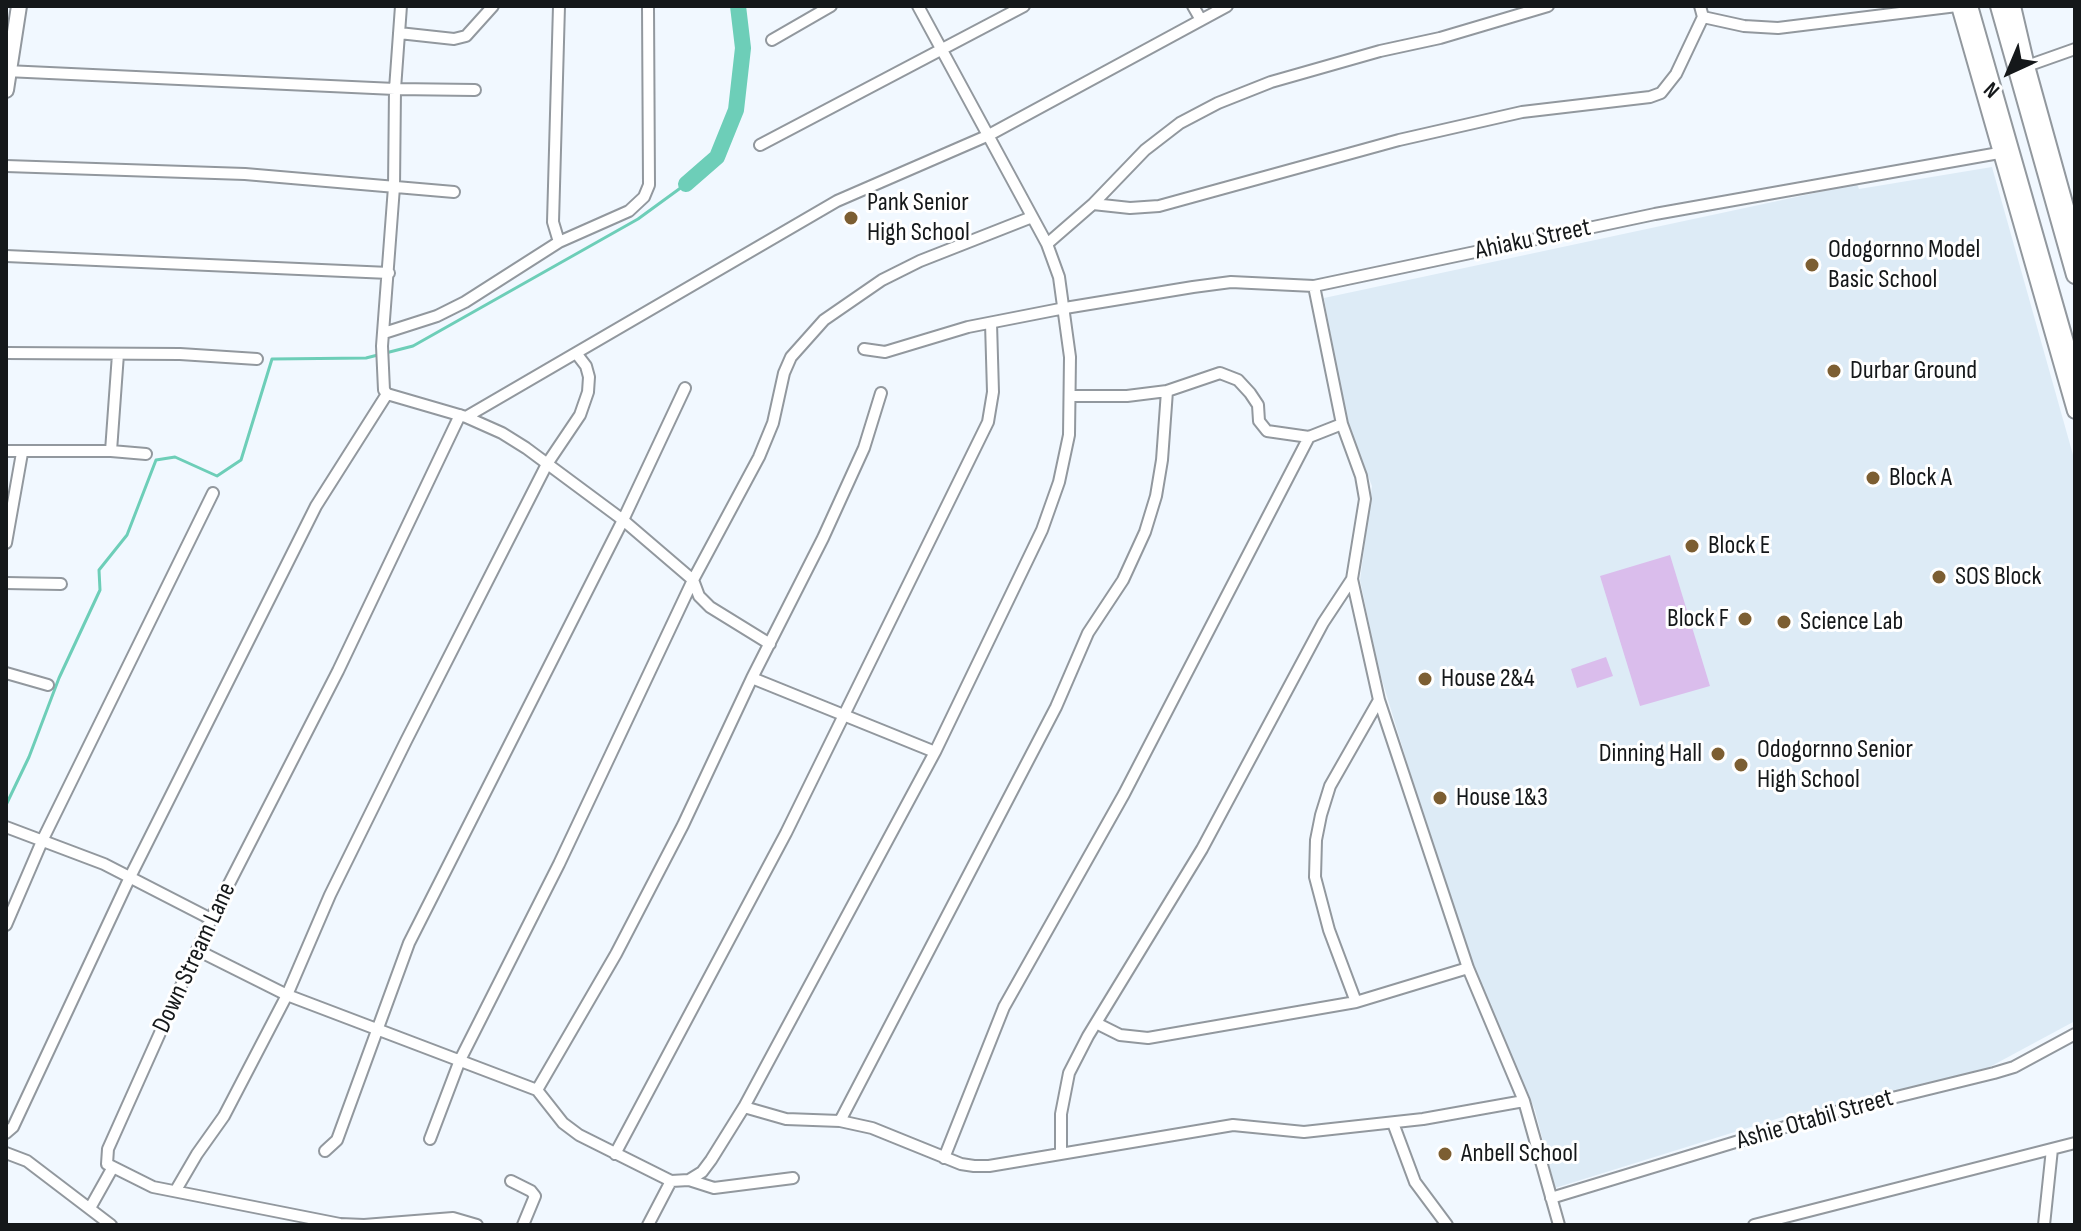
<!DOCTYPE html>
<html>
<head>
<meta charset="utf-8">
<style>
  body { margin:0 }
  #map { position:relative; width:2081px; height:1231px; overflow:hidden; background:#f1f8ff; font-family:"Sofia Sans Condensed",sans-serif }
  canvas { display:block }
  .frame { position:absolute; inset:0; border:8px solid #15181a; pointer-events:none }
  .north { position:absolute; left:1969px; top:32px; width:80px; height:80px; -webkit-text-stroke:6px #fff; paint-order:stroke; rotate:224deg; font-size:22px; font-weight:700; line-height:32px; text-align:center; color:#15181a }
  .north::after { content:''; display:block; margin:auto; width:28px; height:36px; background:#15181a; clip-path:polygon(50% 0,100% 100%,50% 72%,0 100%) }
</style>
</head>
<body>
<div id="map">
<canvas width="2081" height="1231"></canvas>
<div class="frame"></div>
<div class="north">N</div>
</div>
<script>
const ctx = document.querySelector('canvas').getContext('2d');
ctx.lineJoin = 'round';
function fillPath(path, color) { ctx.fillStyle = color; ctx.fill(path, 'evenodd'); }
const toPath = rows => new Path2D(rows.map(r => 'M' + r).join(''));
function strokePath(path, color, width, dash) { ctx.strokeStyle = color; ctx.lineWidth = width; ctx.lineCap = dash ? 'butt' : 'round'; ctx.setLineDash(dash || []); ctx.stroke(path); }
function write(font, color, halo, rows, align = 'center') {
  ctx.font = font + ' "Sofia Sans Condensed",sans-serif'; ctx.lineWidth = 6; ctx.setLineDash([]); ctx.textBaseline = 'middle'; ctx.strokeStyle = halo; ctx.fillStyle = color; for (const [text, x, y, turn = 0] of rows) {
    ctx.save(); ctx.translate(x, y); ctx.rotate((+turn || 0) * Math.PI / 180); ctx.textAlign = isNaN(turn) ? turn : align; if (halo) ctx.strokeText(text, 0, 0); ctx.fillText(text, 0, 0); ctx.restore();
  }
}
fillPath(toPath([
  [1992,167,2075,462,2075,1021,1984,1070,1786,1116,1555,1188,1535,1110,1479,980,1438,864,1378,667,1360,580,1372,486,1345,418,1324,298,1857,184,1859,189]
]), '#ddebf6');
fillPath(toPath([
  [1670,555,1710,686,1640,706,1600,576],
  [1606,657,1613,676,1577,688,1571,669]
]), '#dabdec');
strokePath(toPath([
  [6,805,29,757,59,678,100,590,99,570,127,535,156,460,175,457,217,476,241,460,272,359,366,358,413,346,638,219,686,184]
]), '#6dceb8', 3);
strokePath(toPath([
  [686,184,717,157,736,110,743,48,738,6]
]), '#6dceb8', 16);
const street = toPath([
  [559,6,553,222,559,242,629,211,644,197,649,185,648,6],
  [1193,6,1201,20],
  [1703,17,1744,26,1778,28,1957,6],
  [399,33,454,39,466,36,493,6],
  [772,40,831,6],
  [2027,66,2075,49],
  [6,71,395,89,475,90],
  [760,145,1024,6],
  [6,166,245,174,454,192],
  [1093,204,1130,208,1159,206,1399,140,1522,112,1650,97,1661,93,1676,74,1703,17,1700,6],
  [1047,244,1093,204,1145,150,1180,123,1218,103,1271,82,1380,51,1440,38,1548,6],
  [6,256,389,273],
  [1314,286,1342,424,1361,476,1365,499,1352,579,1379,700,1468,968,1524,1101,1559,1225],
  [384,333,437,316,465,302,559,242],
  [864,349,885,352,968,327,1065,308,1193,287,1231,282,1314,286,1655,214,1999,153],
  [6,353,180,354,257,359],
  [387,394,466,417,502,433,526,448,623,520,693,580,699,596,710,607,770,644],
  [1071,396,1127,396,1167,391,1220,373,1238,380,1250,393,1258,405,1259,421,1267,431,1309,437,1342,424],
  [460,415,338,671,211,919,108,1149,107,1164,153,1187,340,1224,364,1225,453,1218,477,1225],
  [466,417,837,201,989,135,1227,6],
  [6,451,111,451,146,454],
  [111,451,118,354],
  [6,543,22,453],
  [6,583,61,584],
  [6,673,48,685],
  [752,678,935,752],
  [1379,700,1330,786,1321,815,1316,840,1315,877,1329,930,1356,1002,1468,968],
  [6,827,104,864,211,919],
  [6,925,43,839,213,493],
  [197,950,287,995,537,1090,563,1123,579,1135,671,1181,689,1180,702,1172,711,1160,744,1107,935,752,1042,530,1059,482,1069,435,1070,357,1059,277,1047,244,918,6],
  [1096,1023,1120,1035,1148,1038,1356,1002],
  [537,1090,616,954,683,825,752,678,823,538,864,448,881,393],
  [744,1107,786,1119,840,1121,872,1128,961,1164,974,1166,989,1166,1233,1125,1304,1132,1423,1119,1524,1101],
  [840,1121,1056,707,1088,633,1123,580,1145,532,1156,496,1162,460,1167,391],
  [1393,1123,1415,1182,1447,1225],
  [6,1133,13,1127,130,877,316,506,387,394,384,390,382,346,394,187,395,89,401,6],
  [430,1139,460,1060,559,864,693,580,759,457,773,423,784,373,791,357,824,320,882,280,920,261,1032,217],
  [325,1151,337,1140,409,943,623,520,685,388],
  [6,1153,27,1161,111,1225],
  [615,1154,786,833,988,422,993,392,991,323],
  [1061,1154,1061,1114,1069,1073,1088,1036,1202,849,1323,623,1352,579],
  [944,1158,1004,1007,1124,794,1309,437],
  [689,1180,714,1188,793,1178],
  [511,1181,531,1191,535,1196,523,1225],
  [176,1190,197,1154,224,1116,287,995,330,895,406,741,547,464,580,415,588,392,589,377,586,366,576,353],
  [1551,1198,1831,1113,1994,1073,2014,1067,2075,1034],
  [90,1208,113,1167],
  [648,1225,671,1181],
  [1754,1225,2075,1143],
  [2044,1225,2052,1149]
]);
const secondary = toPath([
  [1959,6,2075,411],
  [2013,6,2027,66,2075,239],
  [6,90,19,6]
]);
const primary = toPath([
  [1969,6,2075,377],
  [1999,6,2075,275]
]);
strokePath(street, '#92989e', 14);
strokePath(secondary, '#92989e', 18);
strokePath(primary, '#92989e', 20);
strokePath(street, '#fff', 10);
strokePath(secondary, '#fff', 14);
strokePath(primary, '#fff', 16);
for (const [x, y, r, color] of [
  [851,218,8,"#7c5e32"],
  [1812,265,8,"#7c5e32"],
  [1834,371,8,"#7c5e32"],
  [1873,478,8,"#7c5e32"],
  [1692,546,8,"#7c5e32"],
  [1939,577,8,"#7c5e32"],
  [1745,619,8,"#7c5e32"],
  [1784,622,8,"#7c5e32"],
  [1425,679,8,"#7c5e32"],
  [1718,754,8,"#7c5e32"],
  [1741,765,8,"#7c5e32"],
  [1440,798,8,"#7c5e32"],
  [1445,1154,8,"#7c5e32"]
]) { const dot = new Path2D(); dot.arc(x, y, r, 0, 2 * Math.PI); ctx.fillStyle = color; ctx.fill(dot); strokePath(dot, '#fff', 3); }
write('26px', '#15181a', '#fff', [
  ["Pank Senior",867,203],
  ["High School",867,233],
  ["Odogornno Model",1828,250],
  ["Basic School",1828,280],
  ["Durbar Ground",1850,371],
  ["Block A",1889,478],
  ["Block E",1708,546],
  ["SOS Block",1955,577],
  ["Block F",1729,619,"right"],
  ["Science Lab",1800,622],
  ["House 2&4",1441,679],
  ["Odogornno Senior",1757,750],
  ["High School",1757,780],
  ["Dinning Hall",1702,754,"right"],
  ["House 1&3",1456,798],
  ["Anbell School",1461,1154]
], 'left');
write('26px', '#15181a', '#fff', [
  ["Ahiaku Street",1533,240,-12],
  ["Down Stream Lane",195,958,-65],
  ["Ashie Otabil Street",1815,1120,-16]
]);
</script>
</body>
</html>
